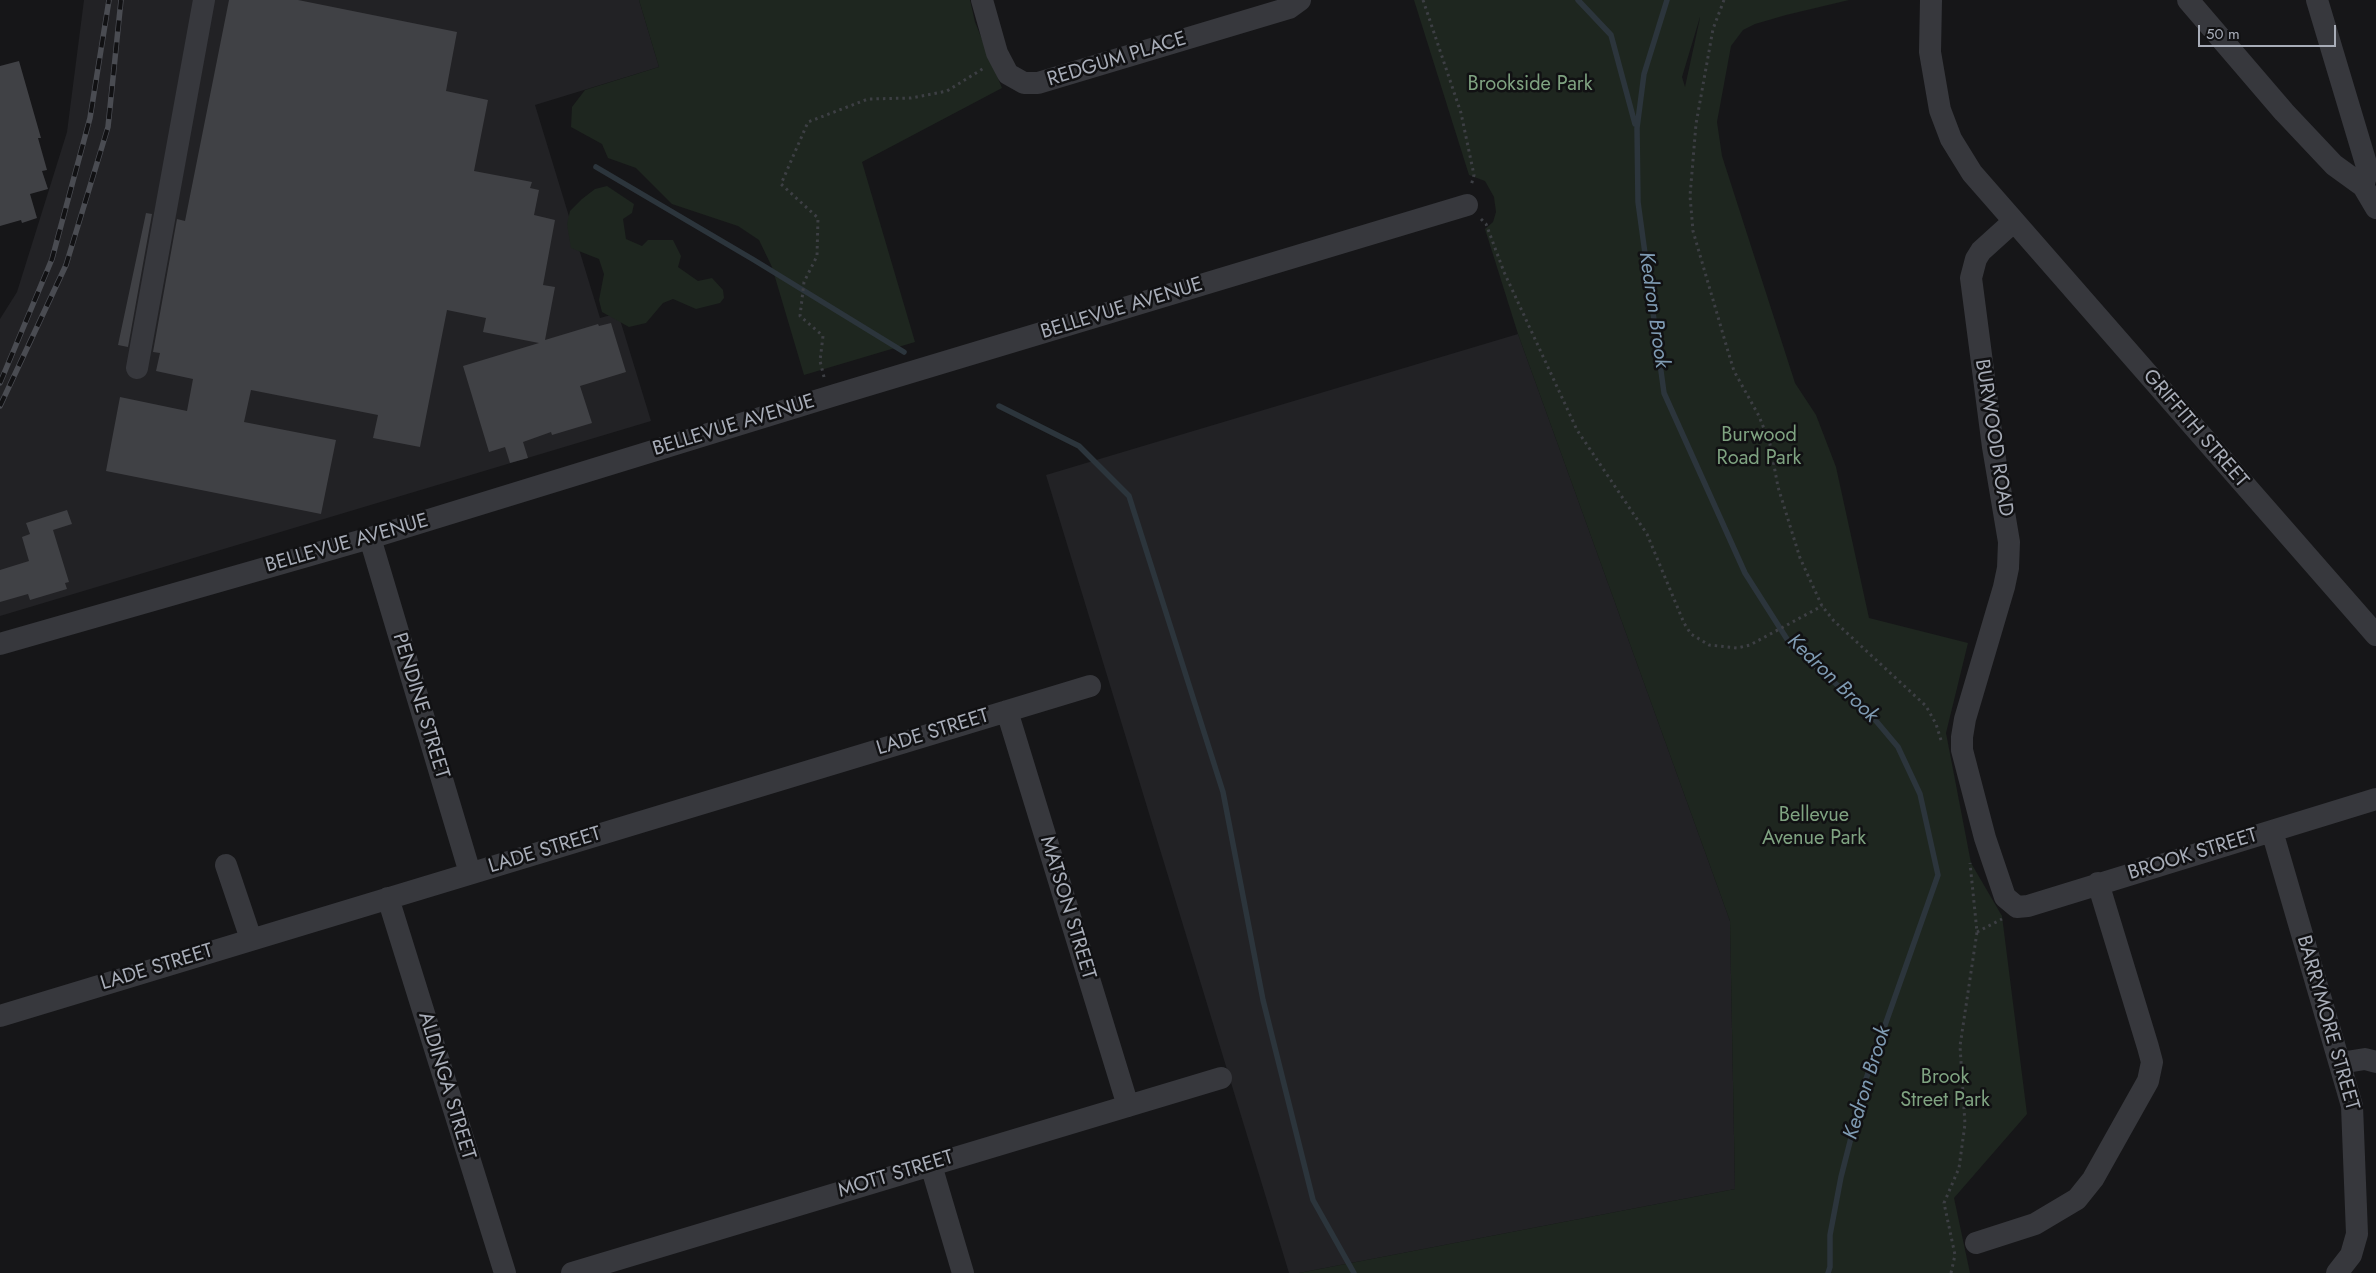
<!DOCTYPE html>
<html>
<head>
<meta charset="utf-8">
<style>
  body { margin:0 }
  #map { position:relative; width:2376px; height:1273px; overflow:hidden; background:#161618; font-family:Jost,sans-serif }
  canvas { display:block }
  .scale { position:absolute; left:2198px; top:25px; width:138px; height:22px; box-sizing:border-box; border:2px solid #a8adb8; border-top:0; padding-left:6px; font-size:15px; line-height:18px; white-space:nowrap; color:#a8adb8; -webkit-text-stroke:4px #111113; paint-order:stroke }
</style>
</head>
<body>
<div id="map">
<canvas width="2376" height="1273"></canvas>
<div class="scale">50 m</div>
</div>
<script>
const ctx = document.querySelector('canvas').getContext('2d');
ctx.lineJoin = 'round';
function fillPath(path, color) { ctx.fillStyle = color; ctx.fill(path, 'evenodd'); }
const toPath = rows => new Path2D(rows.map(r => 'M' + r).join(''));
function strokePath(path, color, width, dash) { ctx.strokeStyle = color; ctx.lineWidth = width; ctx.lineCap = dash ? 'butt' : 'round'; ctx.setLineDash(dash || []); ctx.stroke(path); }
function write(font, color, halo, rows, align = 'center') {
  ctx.font = font + ' Jost,sans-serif'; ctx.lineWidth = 5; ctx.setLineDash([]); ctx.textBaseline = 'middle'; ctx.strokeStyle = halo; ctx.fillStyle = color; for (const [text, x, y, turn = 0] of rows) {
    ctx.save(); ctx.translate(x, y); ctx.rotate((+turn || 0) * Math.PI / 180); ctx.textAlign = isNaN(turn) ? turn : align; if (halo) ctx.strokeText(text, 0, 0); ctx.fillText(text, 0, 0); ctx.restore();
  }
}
fillPath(toPath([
  [84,0,639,0,659,67,535,105,600,318,618,313,651,421,0,616,0,319,17,292,67,132],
  [1518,334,1730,921,1735,1189,1299,1273,1289,1273,1046,475]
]), '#222225');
fillPath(toPath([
  [639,0,970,0,975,22,1002,88,862,162,915,342,804,375,772,267,759,240,738,226,672,204,636,168,608,158,602,144,571,127,572,107,585,90,659,67],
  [1414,0,1849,0,1786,15,1755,24,1743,30,1731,46,1717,122,1722,156,1795,383,1816,415,1836,467,1869,618,1968,643,1946,733,1971,863,2002,916,2027,1114,1954,1198,1970,1273,1299,1273,1735,1189,1730,921,1518,334,1485,229,1493,222,1496,212,1494,197,1485,181,1469,175],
  [1700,17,1700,18,1685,87,1682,77],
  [607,186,634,204,632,213,623,219,626,239,642,246,648,240,673,240,681,256,678,267,698,281,712,278,723,290,724,298,720,303,696,309,673,299,663,303,646,323,629,327,602,312,599,300,604,274,599,259,571,248,567,224,570,211,582,199,595,189]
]), '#1e261f');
strokePath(toPath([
  [1578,0,1611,35,1635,124],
  [1667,0,1644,74,1637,128,1638,202,1664,393,1745,573,1792,647,1866,709,1898,747,1920,794,1938,875,1866,1079,1841,1177,1830,1235,1830,1267,1828,1273],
  [596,167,754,260,904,352],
  [999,406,1079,446,1129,496,1223,792,1263,1000,1313,1200,1354,1273]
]), '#2c353c', 5.5);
fillPath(toPath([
  [229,0,298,0,457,32,446,91,488,100,474,171,532,182,530,188,539,190,534,215,555,220,543,285,555,287,545,340,598,324,599,326,611,323,626,372,580,386,592,423,552,435,551,432,523,442,528,458,510,463,505,447,489,452,463,366,539,343,483,332,486,318,447,310,420,447,373,438,378,415,251,390,244,422,336,440,321,514,106,471,120,397,187,411,193,379,156,371,160,353,153,352,177,219,185,221],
  [19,61,41,138,38,138,47,170,42,171,48,189,30,194,37,218,22,223,21,220,0,226,0,66],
  [146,213,152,214,128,347,118,345],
  [67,510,72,524,53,530,69,582,65,583,67,589,30,600,28,594,0,602,0,570,29,561,22,537,30,534,26,523]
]), '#404145');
strokePath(toPath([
  [1423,0,1461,113,1474,175,1471,186],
  [1724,0,1713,29,1696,124,1690,196,1693,231,1727,348,1734,371,1759,416,1770,444,1778,487,1800,558,1822,606,1834,621,1926,706,1936,724,1941,740],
  [1481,219,1486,224,1504,272,1577,430,1647,534,1684,623,1691,634,1709,645,1737,648,1750,645,1822,606],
  [824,377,820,361,823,336,800,316,804,282,817,256,818,218,781,184,808,122,868,99,911,98,947,91,984,68],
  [1977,932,2002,919],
  [1951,1273,1955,1255,1944,1203,1959,1168,1965,1124,1960,1046,1977,932,1970,863]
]), '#3d3f44', 3, [2.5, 4]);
strokePath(toPath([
  [982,0,997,53,1008,74,1024,83,1038,83,1289,8,1300,0],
  [1931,0,1930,52,1940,110,1951,139,1972,173,2376,635],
  [2188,0,2284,112,2334,165,2363,186,2376,208],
  [2317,0,2368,170,2363,186],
  [2013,222,1981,251,1976,259,1971,278,1993,447,2009,542,2008,568,2004,587,1965,719,1962,737,1962,750,1985,838,2005,897,2017,907,2028,906,2376,799],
  [137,368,204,0],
  [370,538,470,873],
  [0,644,370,538,835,395,1467,205],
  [1007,711,1128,1106],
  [2272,831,2352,1106,2357,1234,2351,1255,2337,1273],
  [226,865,251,939],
  [388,898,505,1273],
  [0,1016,1090,686],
  [2340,1063,2365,1059,2376,1062],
  [931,1165,963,1273],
  [1976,1243,2035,1224,2077,1199,2093,1179,2148,1081,2152,1062,2148,1047,2098,883],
  [572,1273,1221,1078]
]), '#37383d', 22);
const rail = toPath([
  [0,383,52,259,90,118,109,0],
  [0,406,66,265,108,127,121,0]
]);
strokePath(rail, '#4a4c52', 5.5);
strokePath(rail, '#111113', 4, [11]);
write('20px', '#a8adb8', '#111113', [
  ["REDGUM PLACE",1117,60,-17],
  ["BELLEVUE AVENUE",1122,309,-17],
  ["BELLEVUE AVENUE",734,426,-17],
  ["GRIFFITH STREET",2195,429,49],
  ["BURWOOD ROAD",1993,438,81],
  ["BELLEVUE AVENUE",347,544,-16],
  ["PENDINE STREET",420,706,73],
  ["LADE STREET",933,733,-17],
  ["LADE STREET",545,851,-17],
  ["BROOK STREET",2193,855,-17],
  ["MATSON STREET",1067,908,73],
  ["LADE STREET",157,968,-17],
  ["BARRYMORE STREET",2327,1023,74],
  ["ALDINGA STREET",446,1086,73],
  ["MOTT STREET",896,1175,-17]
]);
write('20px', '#7fa381', '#111113', [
  ["Brookside Park",1530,85],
  ["Burwood",1759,436],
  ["Road Park",1759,459],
  ["Bellevue",1814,816],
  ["Avenue Park",1814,839],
  ["Brook",1945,1078],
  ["Street Park",1945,1101]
]);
write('italic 21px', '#7f9bb3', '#111113', [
  ["Kedron Brook",1653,310,82],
  ["Kedron Brook",1832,679,44],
  ["Kedron Brook",1868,1083,-73]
]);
</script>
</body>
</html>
